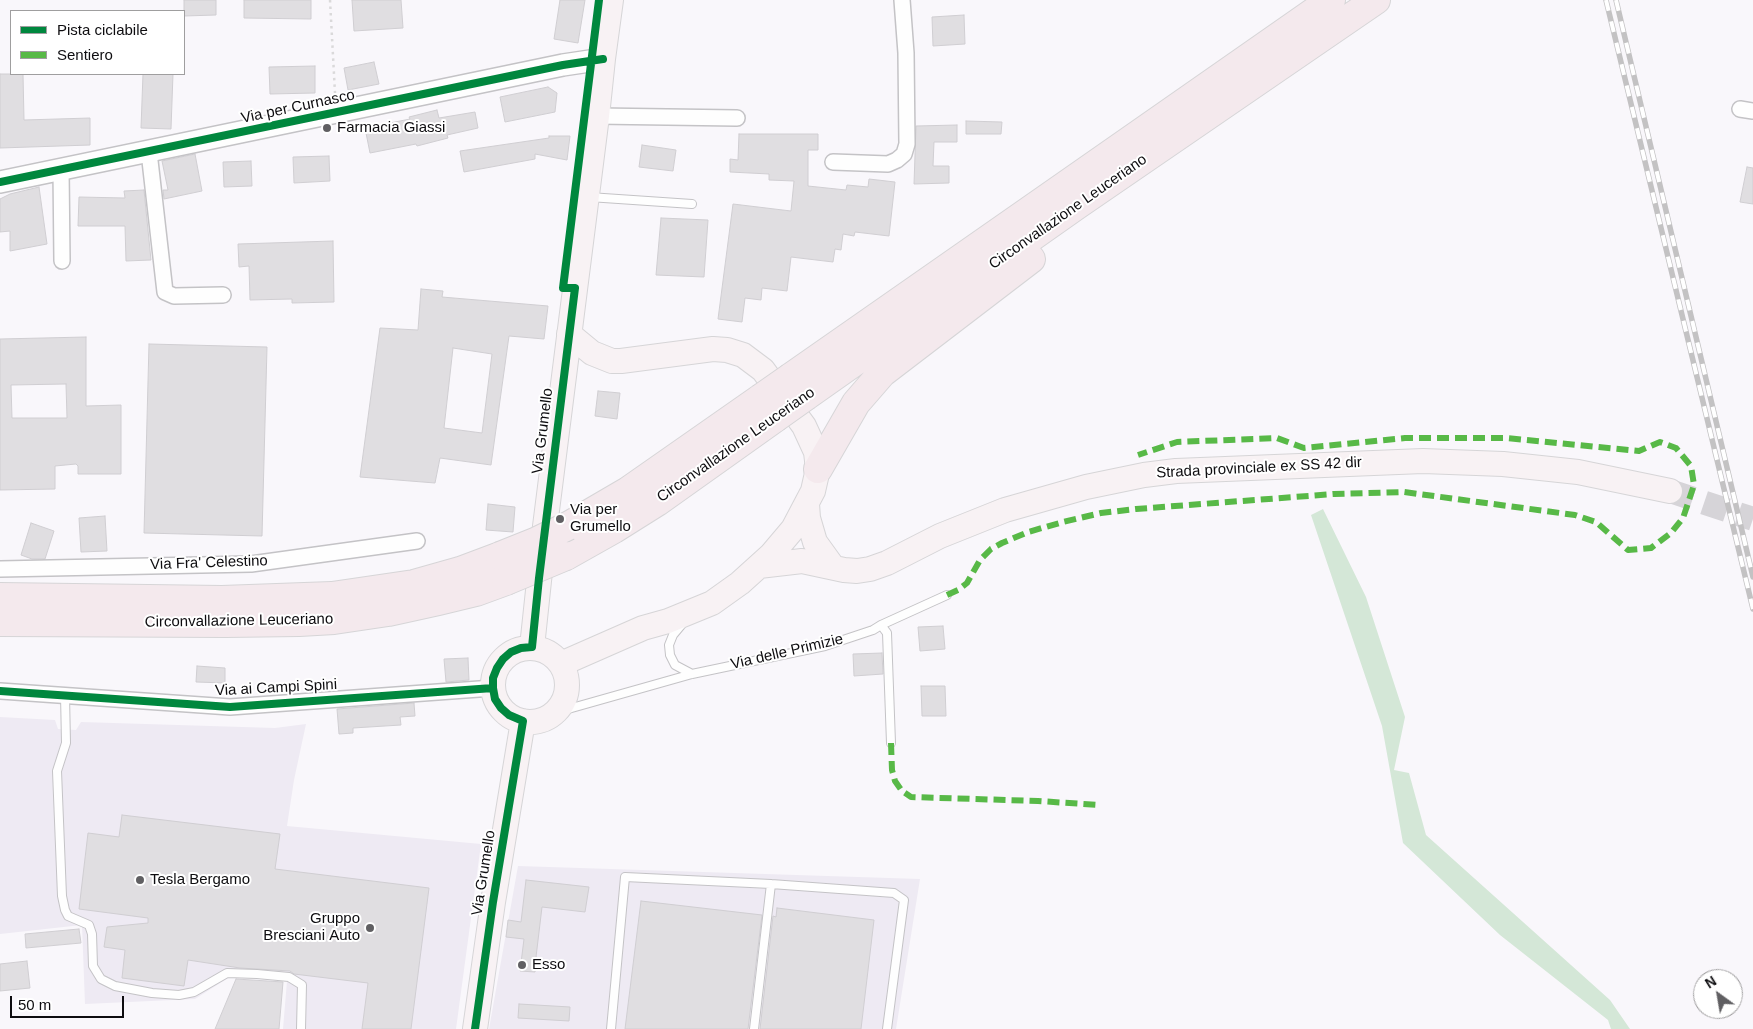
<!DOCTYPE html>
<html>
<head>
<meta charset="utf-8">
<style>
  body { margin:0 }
  #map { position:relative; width:1753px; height:1029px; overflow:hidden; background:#f9f7fb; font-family:Helvetica,sans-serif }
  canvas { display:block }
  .legend { position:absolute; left:10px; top:10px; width:175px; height:65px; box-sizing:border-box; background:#fff; border:1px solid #9f9e9f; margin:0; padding:6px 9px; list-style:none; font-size:15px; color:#0e0d10 }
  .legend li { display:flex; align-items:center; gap:10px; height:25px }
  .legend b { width:25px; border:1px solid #9f9e9f }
  .north { position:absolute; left:1693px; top:969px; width:50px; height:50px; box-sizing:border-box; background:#fff; border:1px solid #9f9e9f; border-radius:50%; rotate:328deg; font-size:14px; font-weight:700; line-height:20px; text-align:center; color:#0e0d10 }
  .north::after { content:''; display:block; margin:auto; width:18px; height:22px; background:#605f62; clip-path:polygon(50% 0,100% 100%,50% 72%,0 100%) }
  .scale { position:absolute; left:10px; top:996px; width:114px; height:22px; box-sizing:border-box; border:2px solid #0e0d10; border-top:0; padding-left:6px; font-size:15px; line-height:18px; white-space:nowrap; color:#0e0d10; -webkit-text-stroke:4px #fff; paint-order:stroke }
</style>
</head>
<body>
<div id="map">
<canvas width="1753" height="1029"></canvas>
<ul class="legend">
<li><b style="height:6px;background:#00873e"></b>Pista ciclabile</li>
<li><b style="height:6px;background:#58b947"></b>Sentiero</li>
</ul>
<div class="north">N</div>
<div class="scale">50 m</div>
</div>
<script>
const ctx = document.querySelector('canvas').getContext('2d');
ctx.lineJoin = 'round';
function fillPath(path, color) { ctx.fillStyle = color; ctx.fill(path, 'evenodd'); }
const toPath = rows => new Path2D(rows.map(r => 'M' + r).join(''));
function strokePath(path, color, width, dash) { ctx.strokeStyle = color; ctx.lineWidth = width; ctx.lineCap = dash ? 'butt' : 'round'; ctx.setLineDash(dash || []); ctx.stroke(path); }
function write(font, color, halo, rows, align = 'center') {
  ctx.font = font + ' Helvetica,sans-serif'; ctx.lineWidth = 4; ctx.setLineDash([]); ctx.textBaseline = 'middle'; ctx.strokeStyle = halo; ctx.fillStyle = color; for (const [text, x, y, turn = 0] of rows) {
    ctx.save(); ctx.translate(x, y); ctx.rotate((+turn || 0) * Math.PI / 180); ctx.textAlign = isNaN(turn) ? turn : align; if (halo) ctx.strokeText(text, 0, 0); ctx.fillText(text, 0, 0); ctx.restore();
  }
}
fillPath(toPath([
  [0,717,55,720,58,729,76,730,81,722,275,728,306,724,294,780,287,826,481,844,456,1029,283,1029,287,981,233,975,195,999,85,1004,82,925,0,934],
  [518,866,920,879,896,1029,489,1029]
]), '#eeeaf3');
fillPath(toPath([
  [1323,509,1366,597,1405,717,1394,770,1409,773,1426,835,1610,1000,1630,1029,1611,1029,1608,1020,1500,935,1403,843,1382,726,1311,515]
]), '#d4e7d7');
const building = toPath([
  [184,0,216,0,216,15,184,16,184,0],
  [244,0,311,0,311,19,244,18,244,0],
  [352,0,401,0,403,28,354,31,352,0],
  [560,0,585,0,578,43,554,39,560,0],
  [964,15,965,44,933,46,932,17,964,15],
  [374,62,379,84,348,90,344,68,374,62],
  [315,66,315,93,270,94,269,67,315,66],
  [0,74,23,74,24,120,90,118,90,145,0,148,0,74],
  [143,74,173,74,171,129,141,128,143,74],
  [548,87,557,93,555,112,505,122,500,97,548,87],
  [437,110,439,118,475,112,478,128,447,135,448,138,417,146,416,144,370,153,365,128,410,119,409,117,437,110],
  [966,121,1002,122,1001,134,966,134,966,121],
  [957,125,957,142,934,142,933,166,949,166,949,183,914,184,916,126,957,125],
  [739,134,818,134,818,150,808,150,808,186,846,190,847,185,868,187,869,179,895,182,889,236,855,232,854,236,843,234,841,250,835,249,833,262,791,257,787,291,762,288,761,300,745,298,742,322,718,319,733,204,791,211,794,181,769,180,769,174,730,172,730,159,738,160,739,134],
  [549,136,570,136,567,160,535,154,535,159,464,172,460,151,549,138,549,136],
  [642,145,676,150,673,171,639,167,642,145],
  [195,154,202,191,164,199,163,190,168,190,162,161,195,154],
  [329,156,330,181,294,183,293,157,329,156],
  [251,161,252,186,224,187,223,162,251,161],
  [1747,167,1753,168,1753,204,1740,202,1747,167],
  [39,187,47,244,10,251,10,231,0,232,0,199,10,194,39,187],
  [144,190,151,260,126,261,125,226,78,226,79,197,125,198,124,191,144,190],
  [661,218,708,220,704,277,656,275,661,218],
  [333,241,334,302,292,303,292,299,250,300,249,266,239,267,238,244,333,241],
  [421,289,443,291,442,297,548,306,544,339,509,336,491,465,440,458,435,483,360,477,380,328,418,330,421,289],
  [453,348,492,354,482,433,444,428,453,348],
  [86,337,86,406,121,405,121,474,78,474,78,466,76,464,55,466,55,489,0,490,0,339,86,337],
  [66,384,67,418,12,418,11,385,66,384],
  [149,344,267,347,262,536,144,533,149,344],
  [598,391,620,393,617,419,595,416,598,391],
  [488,504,515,507,513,532,486,530,488,504],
  [105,516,107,551,81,552,79,518,105,516],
  [31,523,54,531,45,559,32,559,21,555,31,523],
  [943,626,945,649,920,651,918,627,943,626],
  [882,653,883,674,854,676,853,654,882,653],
  [468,658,469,680,446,682,444,659,468,658],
  [197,666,225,668,225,683,196,682,197,666],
  [921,686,945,686,946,716,922,716,921,686],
  [414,703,415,716,400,717,401,725,353,728,353,733,339,734,337,709,414,703],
  [122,815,280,834,275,869,429,888,411,1029,362,1029,368,983,294,974,290,971,240,968,188,960,184,986,122,978,125,950,104,947,107,927,148,923,148,918,79,909,88,833,119,837,122,815],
  [526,880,589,887,585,912,542,907,536,957,537,957,535,972,520,971,524,939,506,937,508,920,521,922,526,880],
  [641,901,762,915,748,1029,625,1029,641,901],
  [777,908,874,920,861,1029,760,1029,773,916,776,917,777,908],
  [79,929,81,943,26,948,25,934,79,929],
  [27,961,30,988,0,991,0,964,27,961],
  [236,979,283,982,279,1029,215,1029,236,979],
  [519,1004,570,1007,569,1021,518,1018,519,1004]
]);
fillPath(building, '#e0dee1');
strokePath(building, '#d0ced2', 1);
strokePath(toPath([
  [1670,491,1753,519]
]), '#d6d4d8', 24, [24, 12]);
const lane = toPath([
  [589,197,692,204],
  [683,623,673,635,669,645,670,655,675,665,692,674],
  [881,625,947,595],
  [65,695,66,743,57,771,62,896,65,910,68,916,89,925,92,934,93,966,101,979,115,986,152,993,179,995,194,992,227,973,257,974,289,977,302,985,301,1029],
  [554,713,692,674,825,646,873,630,881,625,887,633,891,743],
  [611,1029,625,877,771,884,894,893,904,900,887,1029],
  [754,1029,771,884]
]);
const street = toPath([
  [1740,109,1753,111],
  [597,116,737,118],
  [149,152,165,292,174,296,223,295],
  [833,162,888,164,897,160,904,154,907,144,906,53,902,0],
  [61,169,62,261],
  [0,569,251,564,417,541],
  [0,691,230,707,493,688]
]);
const secondary = toPath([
  [0,182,563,65,603,59]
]);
const primary = toPath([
  [807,504,808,518,815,542,833,567],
  [759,566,802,561,844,570,857,571,870,569,887,563,940,536,1005,510,1086,487,1144,475,1176,471,1423,461,1503,464,1578,472,1670,491],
  [532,647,544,534,597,116,603,59,611,0],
  '493 685a37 37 0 1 1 74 0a37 37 0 1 1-74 0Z',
  [561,664,643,628,668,621,712,603,740,583,771,555,793,529,813,491,818,469,816,452,804,426,763,370,743,355,727,350,713,349,621,361,612,361,592,353,569,334],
  [475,1029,493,902,523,721]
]);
const highway = toPath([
  [791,377,1331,0],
  [806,396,1077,205,1376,0],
  [818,469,856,403,882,373,1031,259],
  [568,526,628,491,761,398],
  [566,556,614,529,657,502,775,418],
  [0,597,222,600,332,596,414,584,460,571,500,556],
  [0,622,226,623,299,622,334,620,388,612,438,601,476,592,506,581]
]);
strokePath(lane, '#c4c3c6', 10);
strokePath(street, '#c4c3c6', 18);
strokePath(secondary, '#c4c3c6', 24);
strokePath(primary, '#d6d5d7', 26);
strokePath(highway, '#d6d5d7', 30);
strokePath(toPath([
  [330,0,335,93]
]), '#dad9da', 2.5, [2.5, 4]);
strokePath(lane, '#fefefe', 8);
strokePath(street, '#fefefe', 15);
strokePath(secondary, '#fefefe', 21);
strokePath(primary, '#f8f2f4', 24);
strokePath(highway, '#f4e9ed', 28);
const rail = toPath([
  [1606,0,1753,609],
  [1616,0,1753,577]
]);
strokePath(rail, '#c3c2c3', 5.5);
strokePath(rail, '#fff', 4, [11]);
const highwayBridge = toPath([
  [761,398,791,377],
  [775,418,806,396],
  [500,556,535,542,568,526],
  [506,581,566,556]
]);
strokePath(highwayBridge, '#d6d5d7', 30, []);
strokePath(highwayBridge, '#f4e9ed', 28);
strokePath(toPath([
  [947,595,958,590,967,583,980,560,991,549,1002,543,1028,532,1063,522,1101,513,1136,509,1334,494,1404,492,1575,515,1596,522,1628,550,1651,548,1671,533,1683,518,1694,485,1691,466,1676,448,1660,442,1639,451,1506,438,1405,438,1304,448,1277,438,1177,442,1138,455],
  [891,743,892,770,895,781,902,791,911,797,1038,801,1100,805]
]), '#58b947', 6, [12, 6]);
strokePath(toPath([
  [0,182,563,65,603,59],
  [0,691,230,707,493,688],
  [475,1029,493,902,523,721,509,715,501,708,495,699,493,688,493,678,497,668,503,659,511,652,521,648,532,647,539,578,575,288,563,288,599,0]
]), '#00873e', 8);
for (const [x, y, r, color] of [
  [327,128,5,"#605f62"],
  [560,519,5,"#605f62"],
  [140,880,5,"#605f62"],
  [370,928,5,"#605f62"],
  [522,965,5,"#605f62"]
]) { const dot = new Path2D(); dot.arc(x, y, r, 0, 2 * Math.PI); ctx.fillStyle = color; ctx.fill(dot); strokePath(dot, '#fff', 2); }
write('15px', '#0e0d10', '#fff', [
  ["Via per Curnasco",298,107,-12],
  ["Circonvallazione Leuceriano",1068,212,-35],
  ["Via Grumello",543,431,-83],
  ["Circonvallazione Leuceriano",736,445,-35],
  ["Strada provinciale ex SS 42 dir",1259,468,-3],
  ["Via Fra' Celestino",209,563,-2],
  ["Circonvallazione Leuceriano",239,621,-1],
  ["Via delle Primizie",787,652,-13],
  ["Via ai Campi Spini",276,688,-3],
  ["Via Grumello",484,873,-81]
]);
write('15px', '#0e0d10', '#fff', [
  ["Farmacia Giassi",337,128],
  ["Via per",570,510],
  ["Grumello",570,527],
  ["Tesla Bergamo",150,880],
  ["Gruppo",360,919,"right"],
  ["Bresciani Auto",360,936,"right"],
  ["Esso",532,965]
], 'left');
</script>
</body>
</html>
